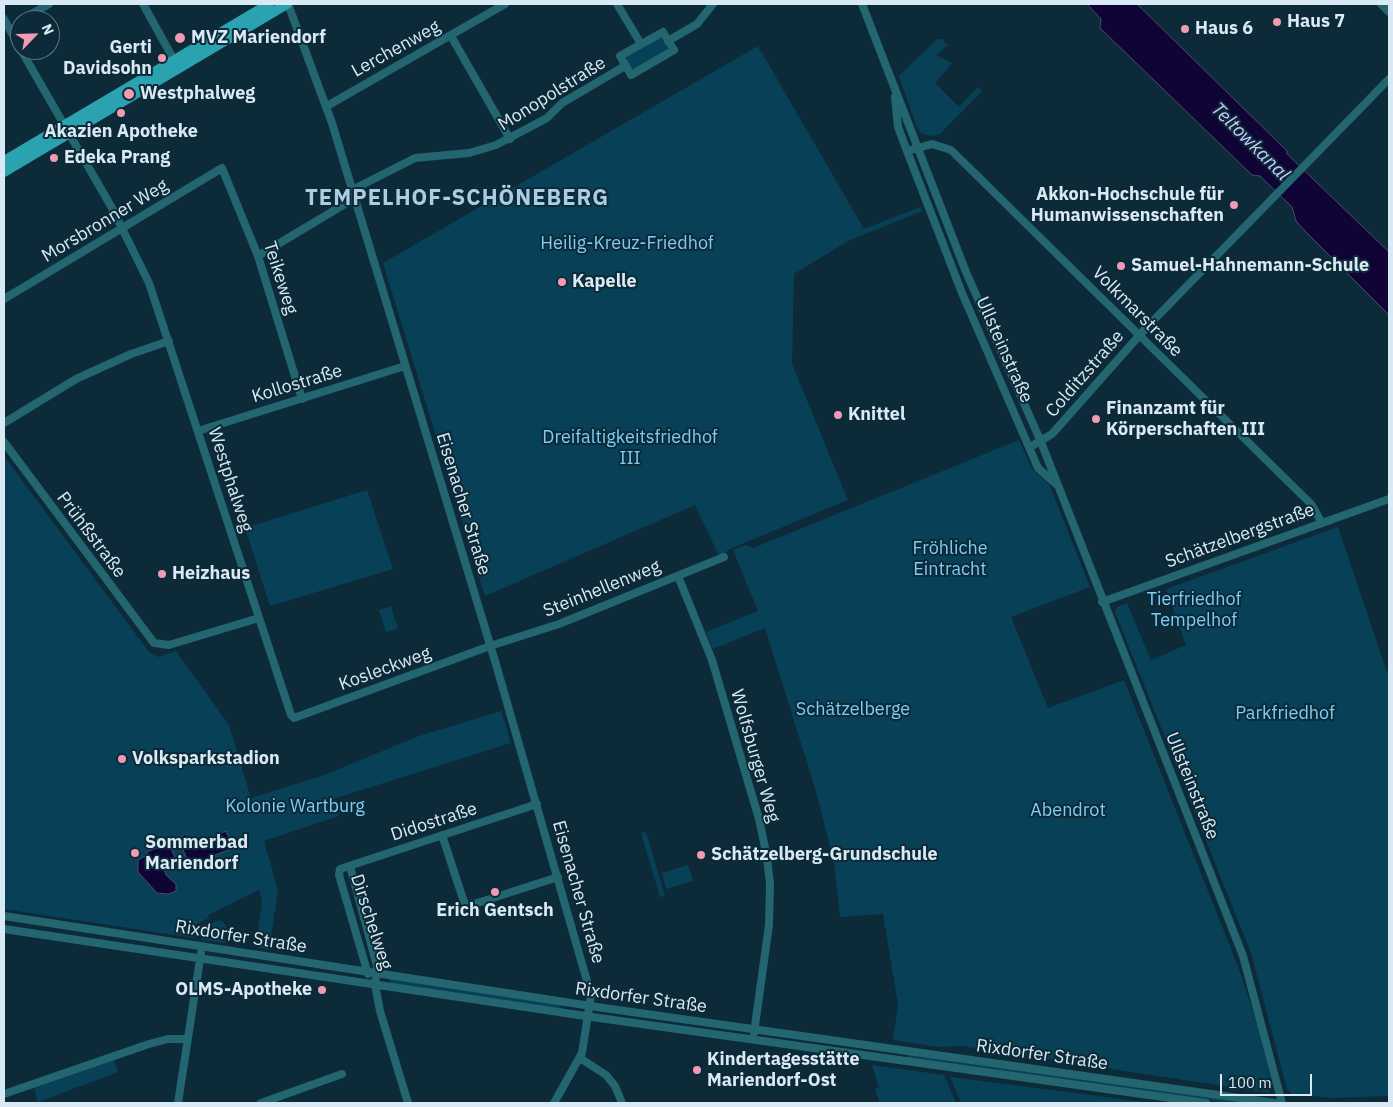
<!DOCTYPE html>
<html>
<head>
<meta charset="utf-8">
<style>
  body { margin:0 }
  #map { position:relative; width:1393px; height:1107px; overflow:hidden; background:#0c2a38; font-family:"IBM Plex Sans",sans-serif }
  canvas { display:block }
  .frame { position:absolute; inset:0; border:5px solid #daeaf4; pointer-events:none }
  .north { position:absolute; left:10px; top:10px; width:50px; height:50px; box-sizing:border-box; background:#0c2a38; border:1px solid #5e7783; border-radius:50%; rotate:66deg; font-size:14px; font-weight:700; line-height:20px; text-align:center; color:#daeaf4 }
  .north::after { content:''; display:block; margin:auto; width:18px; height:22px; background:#f19ab3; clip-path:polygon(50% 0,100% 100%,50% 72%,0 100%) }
  .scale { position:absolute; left:1220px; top:1074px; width:92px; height:22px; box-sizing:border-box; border:2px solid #daeaf4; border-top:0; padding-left:6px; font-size:15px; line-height:18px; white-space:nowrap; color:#daeaf4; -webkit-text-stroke:4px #0c2a38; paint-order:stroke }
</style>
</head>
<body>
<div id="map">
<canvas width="1393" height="1107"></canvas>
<div class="frame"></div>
<div class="north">N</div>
<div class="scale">100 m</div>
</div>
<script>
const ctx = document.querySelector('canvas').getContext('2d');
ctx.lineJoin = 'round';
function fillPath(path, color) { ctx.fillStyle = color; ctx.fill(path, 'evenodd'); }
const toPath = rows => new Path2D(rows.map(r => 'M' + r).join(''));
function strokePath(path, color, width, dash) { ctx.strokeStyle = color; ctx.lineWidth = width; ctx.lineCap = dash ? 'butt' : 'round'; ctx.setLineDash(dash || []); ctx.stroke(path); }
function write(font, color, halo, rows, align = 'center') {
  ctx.font = font + ' "IBM Plex Sans",sans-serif'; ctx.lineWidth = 4; ctx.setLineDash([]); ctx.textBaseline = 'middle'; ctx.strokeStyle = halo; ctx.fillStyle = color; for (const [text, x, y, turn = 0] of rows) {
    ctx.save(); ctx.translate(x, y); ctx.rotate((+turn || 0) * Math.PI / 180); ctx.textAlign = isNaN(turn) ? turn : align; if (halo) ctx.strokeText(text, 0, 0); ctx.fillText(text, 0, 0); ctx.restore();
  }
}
fillPath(toPath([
  [660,37,664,40,668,45,667,51,633,70,631,69,625,60,628,55],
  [937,39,941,39,948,45,936,55,952,63,935,83,959,107,978,87,982,91,940,134,933,136,922,134,917,128,899,76],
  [758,46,864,229,920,207,922,211,848,241,794,274,792,364,848,500,732,548,719,556,695,505,485,596,383,263],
  [1019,440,1032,469,1049,484,1090,587,1011,617,1048,708,1124,680,1239,969,1258,1027,1272,1084,1269,1093,961,1046,939,1047,893,1040,898,1005,883,914,840,917,834,862,815,788,765,628,713,649,706,632,758,611,733,550,746,545,753,548],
  [4,456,149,652,158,657,176,651,197,680,229,725,251,798,324,775,419,736,501,711,511,743,333,799,339,816,264,841,278,890,269,950,256,947,262,900,259,890,208,915,209,918,190,927,194,938,4,909],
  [367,490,393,569,270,606,245,528],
  [1338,527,1389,678,1389,1096,1332,1098,1292,1094,1287,1089,1251,953,1115,612,1117,607,1127,603,1151,660,1186,645,1166,589],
  [391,606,398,629,386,632,379,610],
  [646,832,665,896,660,897,641,833],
  [688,865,693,881,666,889,662,873],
  [220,920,226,925,225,943,202,940,197,929],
  [389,977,561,1004,561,1007,558,1008,390,984],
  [909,1054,1261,1103,1227,1103,908,1058],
  [114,1060,118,1072,38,1102,34,1088],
  [872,1065,944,1075,956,1103,873,1103,879,1101,875,1089,879,1088],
  [950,1077,951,1077,1152,1103,961,1103]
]), '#084058');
const water = toPath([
  [1087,4,1137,4,1287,151,1287,154,1389,252,1389,315,1307,233,1296,221,1292,207,1260,176,1252,175,1100,28,1101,19,1087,4],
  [226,831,233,848,190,865,178,839,185,834,197,843,226,831],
  [169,843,177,863,164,869,166,875,176,884,176,891,169,894,157,893,138,872,138,860,147,855,147,852,169,843]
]);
fillPath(water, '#100436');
strokePath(water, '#4d496f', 1);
strokePath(toPath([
  [143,4,174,60],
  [288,4,332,123,495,661,591,995,582,1053,554,1103],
  [617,4,641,44],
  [862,4,966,272,1041,442,1243,956,1282,1103],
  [1381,4,1389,12],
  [4,19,20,48],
  [21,20,49,4],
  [663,32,674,50,631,75,620,56,663,32],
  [451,36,510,139],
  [668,41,697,24,713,4],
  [21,50,112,208,149,283,291,715,294,718,490,646,559,624,724,557],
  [895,97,898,127,907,151,962,293,1038,468,1056,484],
  [327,106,505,4],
  [907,151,932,144,951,150,1311,504,1322,523],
  [352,190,415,158,469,153,496,145,547,118,562,103,625,66],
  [258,256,355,198],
  [4,299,222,168,258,256,302,399],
  [4,423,76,379,131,354,169,341],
  [198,431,405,366],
  [4,442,154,643,169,645,259,618],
  [1030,447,1052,434,1145,329,1389,79],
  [678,576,712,660,759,819,767,857,770,884,769,925,754,1033],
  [1102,602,1389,499],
  [442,835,464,902,468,906,558,877],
  [350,866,377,966,375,984,380,1011,408,1103],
  [4,916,604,1008,1275,1103],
  [4,929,599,1018,1206,1103],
  [368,974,339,875,340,869,537,804],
  [580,1058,606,1075,615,1086,622,1103],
  [4,1094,149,1044,168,1039,188,1039],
  [178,1103,201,953],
  [261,1103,342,1074]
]), '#23666f', 8);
strokePath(toPath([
  [4,161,269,4],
  [4,172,287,4]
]), '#2aa2b0', 10);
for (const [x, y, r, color] of [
  [1277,22,5,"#f19ab3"],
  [1185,29,5,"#f19ab3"],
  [180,38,6,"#f19ab3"],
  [162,58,5,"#f19ab3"],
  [129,94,6,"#f19ab3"],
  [121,113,5,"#f19ab3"],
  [54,158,5,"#f19ab3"],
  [1234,205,5,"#f19ab3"],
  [1121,266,5,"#f19ab3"],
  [562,282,5,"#f19ab3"],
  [838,415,5,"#f19ab3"],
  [1096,419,5,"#f19ab3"],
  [162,574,5,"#f19ab3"],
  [122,759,5,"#f19ab3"],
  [135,853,5,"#f19ab3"],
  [701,855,5,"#f19ab3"],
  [495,892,5,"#f19ab3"],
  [322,990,5,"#f19ab3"],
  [697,1070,5,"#f19ab3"]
]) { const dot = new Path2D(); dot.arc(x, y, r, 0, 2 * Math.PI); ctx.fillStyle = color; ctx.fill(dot); strokePath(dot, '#0c2a38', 2); }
write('bold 18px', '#daeaf4', '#0c2a38', [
  ["Haus 7",1287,22],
  ["Haus 6",1195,29],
  ["MVZ Mariendorf",191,38],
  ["Gerti",152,48,"right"],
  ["Davidsohn",152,69,"right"],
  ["Westphalweg",140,94],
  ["Akazien Apotheke",121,132,"center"],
  ["Edeka Prang",64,158],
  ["Akkon-Hochschule für",1224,195,"right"],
  ["Humanwissenschaften",1224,216,"right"],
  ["Samuel-Hahnemann-Schule",1131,266],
  ["Kapelle",572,282],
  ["Finanzamt für",1106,409],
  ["Körperschaften III",1106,430],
  ["Knittel",848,415],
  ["Heizhaus",172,574],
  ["Volksparkstadion",132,759],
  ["Sommerbad",145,843],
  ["Mariendorf",145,864],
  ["Schätzelberg-Grundschule",711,855],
  ["Erich Gentsch",495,911,"center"],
  ["OLMS-Apotheke",312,990,"right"],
  ["Kindertagesstätte",707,1060],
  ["Mariendorf-Ost",707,1081]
], 'left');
write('18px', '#daeaf4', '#0c2a38', [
  ["Lerchenweg",396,49,-29],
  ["Monopolstraße",552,94,-32],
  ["Morsbronner Weg",105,221,-31],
  ["Teikeweg",280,278,72],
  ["Volkmarstraße",1137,312,45],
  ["Ullsteinstraße",1004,350,66],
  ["Colditzstraße",1085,374,-49],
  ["Kollostraße",297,384,-17],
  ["Westphalweg",230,480,72],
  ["Eisenacher Straße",463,504,73],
  ["Prühßstraße",91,535,53],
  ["Schätzelbergstraße",1240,536,-20],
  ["Steinhellenweg",602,589,-22],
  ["Kosleckweg",385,669,-20],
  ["Wolfsburger Weg",755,756,74],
  ["Ullsteinstraße",1192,786,68],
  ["Didostraße",434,822,-18],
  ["Eisenacher Straße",578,892,74],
  ["Dirschelweg",371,922,72],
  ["Rixdorfer Straße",241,937,9],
  ["Rixdorfer Straße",641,998,8],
  ["Rixdorfer Straße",1042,1055,8]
]);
write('18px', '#7eccf5', '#0c2a38', [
  ["Heilig-Kreuz-Friedhof",627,244],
  ["Dreifaltigkeitsfriedhof",630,438],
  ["III",630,459],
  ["Fröhliche",950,549],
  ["Eintracht",950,570],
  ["Tierfriedhof",1194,600],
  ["Tempelhof",1194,621],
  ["Schätzelberge",853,710],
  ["Parkfriedhof",1285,714],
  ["Kolonie Wartburg",295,807],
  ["Abendrot",1068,811]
]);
write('italic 19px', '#cacafe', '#0c2a38', [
  ["Teltowkanal",1250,142,45]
]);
ctx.letterSpacing = '1px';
write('bold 22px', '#acccdf', '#0c2a38', [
  ["TEMPELHOF-SCHÖNEBERG",457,199]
]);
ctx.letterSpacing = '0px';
</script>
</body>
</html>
